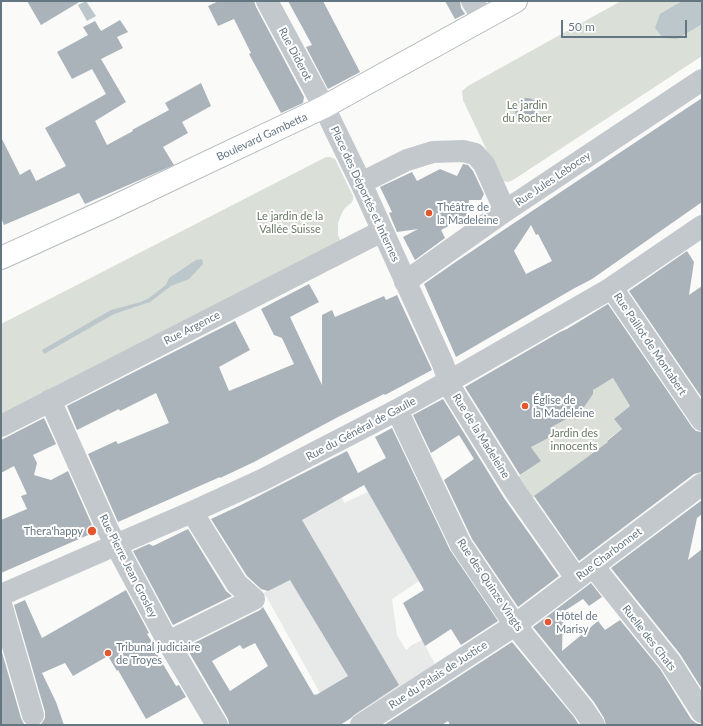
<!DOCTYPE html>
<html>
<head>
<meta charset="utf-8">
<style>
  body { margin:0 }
  #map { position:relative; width:703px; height:726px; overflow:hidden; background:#fafaf8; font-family:Lato,sans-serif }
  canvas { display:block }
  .frame { position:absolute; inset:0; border:2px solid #657683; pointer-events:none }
  .scale { position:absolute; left:561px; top:20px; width:126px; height:18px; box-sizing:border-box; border:2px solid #657683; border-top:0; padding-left:5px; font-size:12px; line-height:14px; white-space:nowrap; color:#657683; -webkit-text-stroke:3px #fff; paint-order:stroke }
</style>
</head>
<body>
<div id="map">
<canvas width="703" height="726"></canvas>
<div class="frame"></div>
<div class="scale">50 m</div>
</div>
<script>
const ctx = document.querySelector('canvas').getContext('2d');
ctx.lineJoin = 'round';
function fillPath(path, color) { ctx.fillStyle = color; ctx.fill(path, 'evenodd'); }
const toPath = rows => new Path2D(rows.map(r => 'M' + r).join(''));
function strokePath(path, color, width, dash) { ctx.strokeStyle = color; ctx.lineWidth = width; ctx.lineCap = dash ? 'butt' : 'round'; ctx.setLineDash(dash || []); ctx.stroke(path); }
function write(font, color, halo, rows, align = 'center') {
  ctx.font = font + ' Lato,sans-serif'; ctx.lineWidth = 4; ctx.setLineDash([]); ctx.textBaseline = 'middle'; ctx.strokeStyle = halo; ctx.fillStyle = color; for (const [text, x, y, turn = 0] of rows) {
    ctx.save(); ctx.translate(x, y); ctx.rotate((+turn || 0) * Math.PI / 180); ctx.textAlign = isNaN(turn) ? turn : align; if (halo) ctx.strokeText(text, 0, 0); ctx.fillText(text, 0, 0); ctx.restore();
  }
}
fillPath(toPath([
  [322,464,342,497,344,503,368,492,419,581,392,599,397,635,406,650,412,645,422,640,436,666,340,725,320,693,266,596,262,594,271,589,282,531,261,494]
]), '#e8e9e9');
fillPath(toPath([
  [621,1,702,1,702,56,513,180,508,182,503,181,499,176,463,100,462,91,468,86],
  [326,157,330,157,335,159,353,196,353,200,352,202,344,209,341,215,338,223,338,235,341,242,1,414,1,324],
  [604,378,607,382,613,378,630,406,614,419,622,429,607,440,608,442,596,451,529,500,515,479,541,461,529,444,550,428,572,416,573,418,578,405,583,409,584,407,579,403,593,392,593,390]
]), '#dadfd7');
fillPath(toPath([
  [86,1,96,16,87,21,78,5],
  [682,1,702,1,702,24,677,39,663,38,655,28,660,14],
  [202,259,203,264,189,279,171,286,150,302,114,314,44,354,42,350,111,310,141,302,149,298,166,285,169,278,196,260]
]), '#bbc7cb');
fillPath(toPath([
  [27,1,81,1,41,25],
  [219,1,254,1,256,7,304,97,303,103,281,113,249,54,251,53,234,19,218,26,208,6],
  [288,1,323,1,360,72,328,89,306,47,312,45],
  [445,1,460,1,461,8,465,14,455,19],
  [120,20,128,32,117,37,123,48,101,59,126,102,95,121,107,145,133,131,132,130,169,110,165,103,201,83,211,106,182,122,188,133,163,147,174,165,85,204,79,193,4,225,1,218,1,137,20,175,30,169,36,181,66,166,45,128,106,94,92,69,72,79,57,52,88,35,83,27,95,21,101,31],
  [702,98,702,202,592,279,573,289,456,357,424,284,457,261],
  [531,225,536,235,538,234,552,261,526,274,514,251],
  '515 110a12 12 0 1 1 24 0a12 12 0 1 1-24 0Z',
  [463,164,468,165,473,171,484,194,481,200,469,200,467,216,441,230,445,238,415,260,403,237,418,229,397,232,389,213,392,212,380,187,412,172,417,181,440,169,457,176],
  [687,251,694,262,689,295,702,286,702,398,629,291],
  [309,284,319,302,290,317,322,385,322,315,332,310,335,317,384,296,386,300,397,295,432,370,385,395,384,394,338,417,254,462,220,478,220,477,118,522,88,454,116,441,118,444,169,423,156,393,120,411,119,409,77,430,67,406,235,321,250,350,219,367,229,391,294,364,282,338,274,335,261,309],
  [608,304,692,427,696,431,702,432,702,472,694,474,579,561,534,496,608,442,607,441,622,429,614,419,630,406,613,378,593,390,593,394,575,420,572,416,550,428,554,435,531,447,541,461,520,475,465,387,560,332,567,329],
  [443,399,504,498,559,576,518,607,472,539,444,480,474,459,459,435,431,453,413,415],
  [44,418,56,444,33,455,37,463,34,475,51,480,68,471,95,532,1,573,1,520,27,509,21,496,27,494,14,466,1,473,1,440],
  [392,428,450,550,498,621,461,645,451,629,425,646,403,603,424,590,364,485,302,520,399,685,354,715,351,718,340,725,229,725,228,719,186,647,260,610,263,607,314,695,315,694,316,695,348,676,290,580,268,591,261,589,247,576,211,519,241,505,347,451,358,473,386,458,375,437],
  [255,643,268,666,230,691,212,661,240,645,243,649],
  [702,500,702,514,697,518,688,560,702,549,702,689,680,654,611,568],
  [188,529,226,591,232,596,173,625,133,551,149,544,153,546],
  [591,583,602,597,589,606,583,599,563,612,562,651,598,621,605,630,620,620,660,669,691,719,696,723,702,725,606,725,604,718,594,702,533,627],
  [126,590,149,633,147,634,156,648,154,649,176,686,179,685,186,697,146,719,118,670,117,671,108,656,73,676,65,663,42,673,56,702,64,725,40,725,42,723,45,718,45,712,14,605,25,600,42,638],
  [512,642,574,717,579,725,450,725,448,721,442,725,384,725],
  [1,649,21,718,24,724,26,725,1,725]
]), '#aab3b9');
const major = toPath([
  [1,258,109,209,324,107,516,1]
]);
strokePath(major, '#b5babe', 24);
strokePath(toPath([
  [267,1,324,107,361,183,443,364,452,390,515,491,576,578],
  [472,1,484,19],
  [361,183,407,160,433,152,463,151,475,154,484,164,505,211],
  [405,282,505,211,702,80],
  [612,288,702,420],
  [50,400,107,528,118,549,168,642,217,725],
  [397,410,461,545,515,625,584,710,594,725],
  [1,426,382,231],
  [593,566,670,662,702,712],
  [1,595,127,540,192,512,262,480,397,410,460,375,608,290,702,226],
  [1,604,33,715],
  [168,642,254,599,237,584,192,512],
  [361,725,515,625,702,484]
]), '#c3c8cc', 22);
strokePath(major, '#fff', 22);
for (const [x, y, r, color] of [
  [429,213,4,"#e4572e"],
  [525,406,4,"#e4572e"],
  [92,531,5,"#e4572e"],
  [548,622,4,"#e4572e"],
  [108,653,4,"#e4572e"]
]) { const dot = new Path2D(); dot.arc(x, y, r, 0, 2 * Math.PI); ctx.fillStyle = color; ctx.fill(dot); strokePath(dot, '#fff', 1.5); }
write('11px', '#657683', '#fff', [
  ["Rue Diderot",295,54,62],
  ["Boulevard Gambetta",262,137,-25],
  ["Rue Jules Lebocey",553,179,-34],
  ["Place des Déportés et Internes",365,194,65],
  ["Rue Argence",192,328,-27],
  ["Rue Paillot de Montabert",650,344,56],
  ["Rue du Général de Gaulle",361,429,-28],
  ["Rue de la Madeleine",481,436,58],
  ["Rue Charbonnet",609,554,-37],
  ["Rue Pierre Jean Grosley",128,566,63],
  ["Rue des Quinze Vingts",490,585,56],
  ["Ruelle des Chats",649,638,52],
  ["Rue du Palais de Justice",438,675,-33]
]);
write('11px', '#687a64', '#fff', [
  ["Le jardin",527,105],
  ["du Rocher",527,118],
  ["Le jardin de la",290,216],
  ["Vallée Suisse",290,229],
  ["Jardin des",574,433],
  ["innocents",574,446]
]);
write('11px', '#657683', '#fff', [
  ["Théâtre de",437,207],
  ["la Madeleine",437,220],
  ["Église de",533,400],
  ["la Madeleine",533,413],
  ["Thera'happy",83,531,"right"],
  ["Hôtel de",556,616],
  ["Marisy",556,629],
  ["Tribunal judiciaire",116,647],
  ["de Troyes",116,660]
], 'left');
</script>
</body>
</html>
